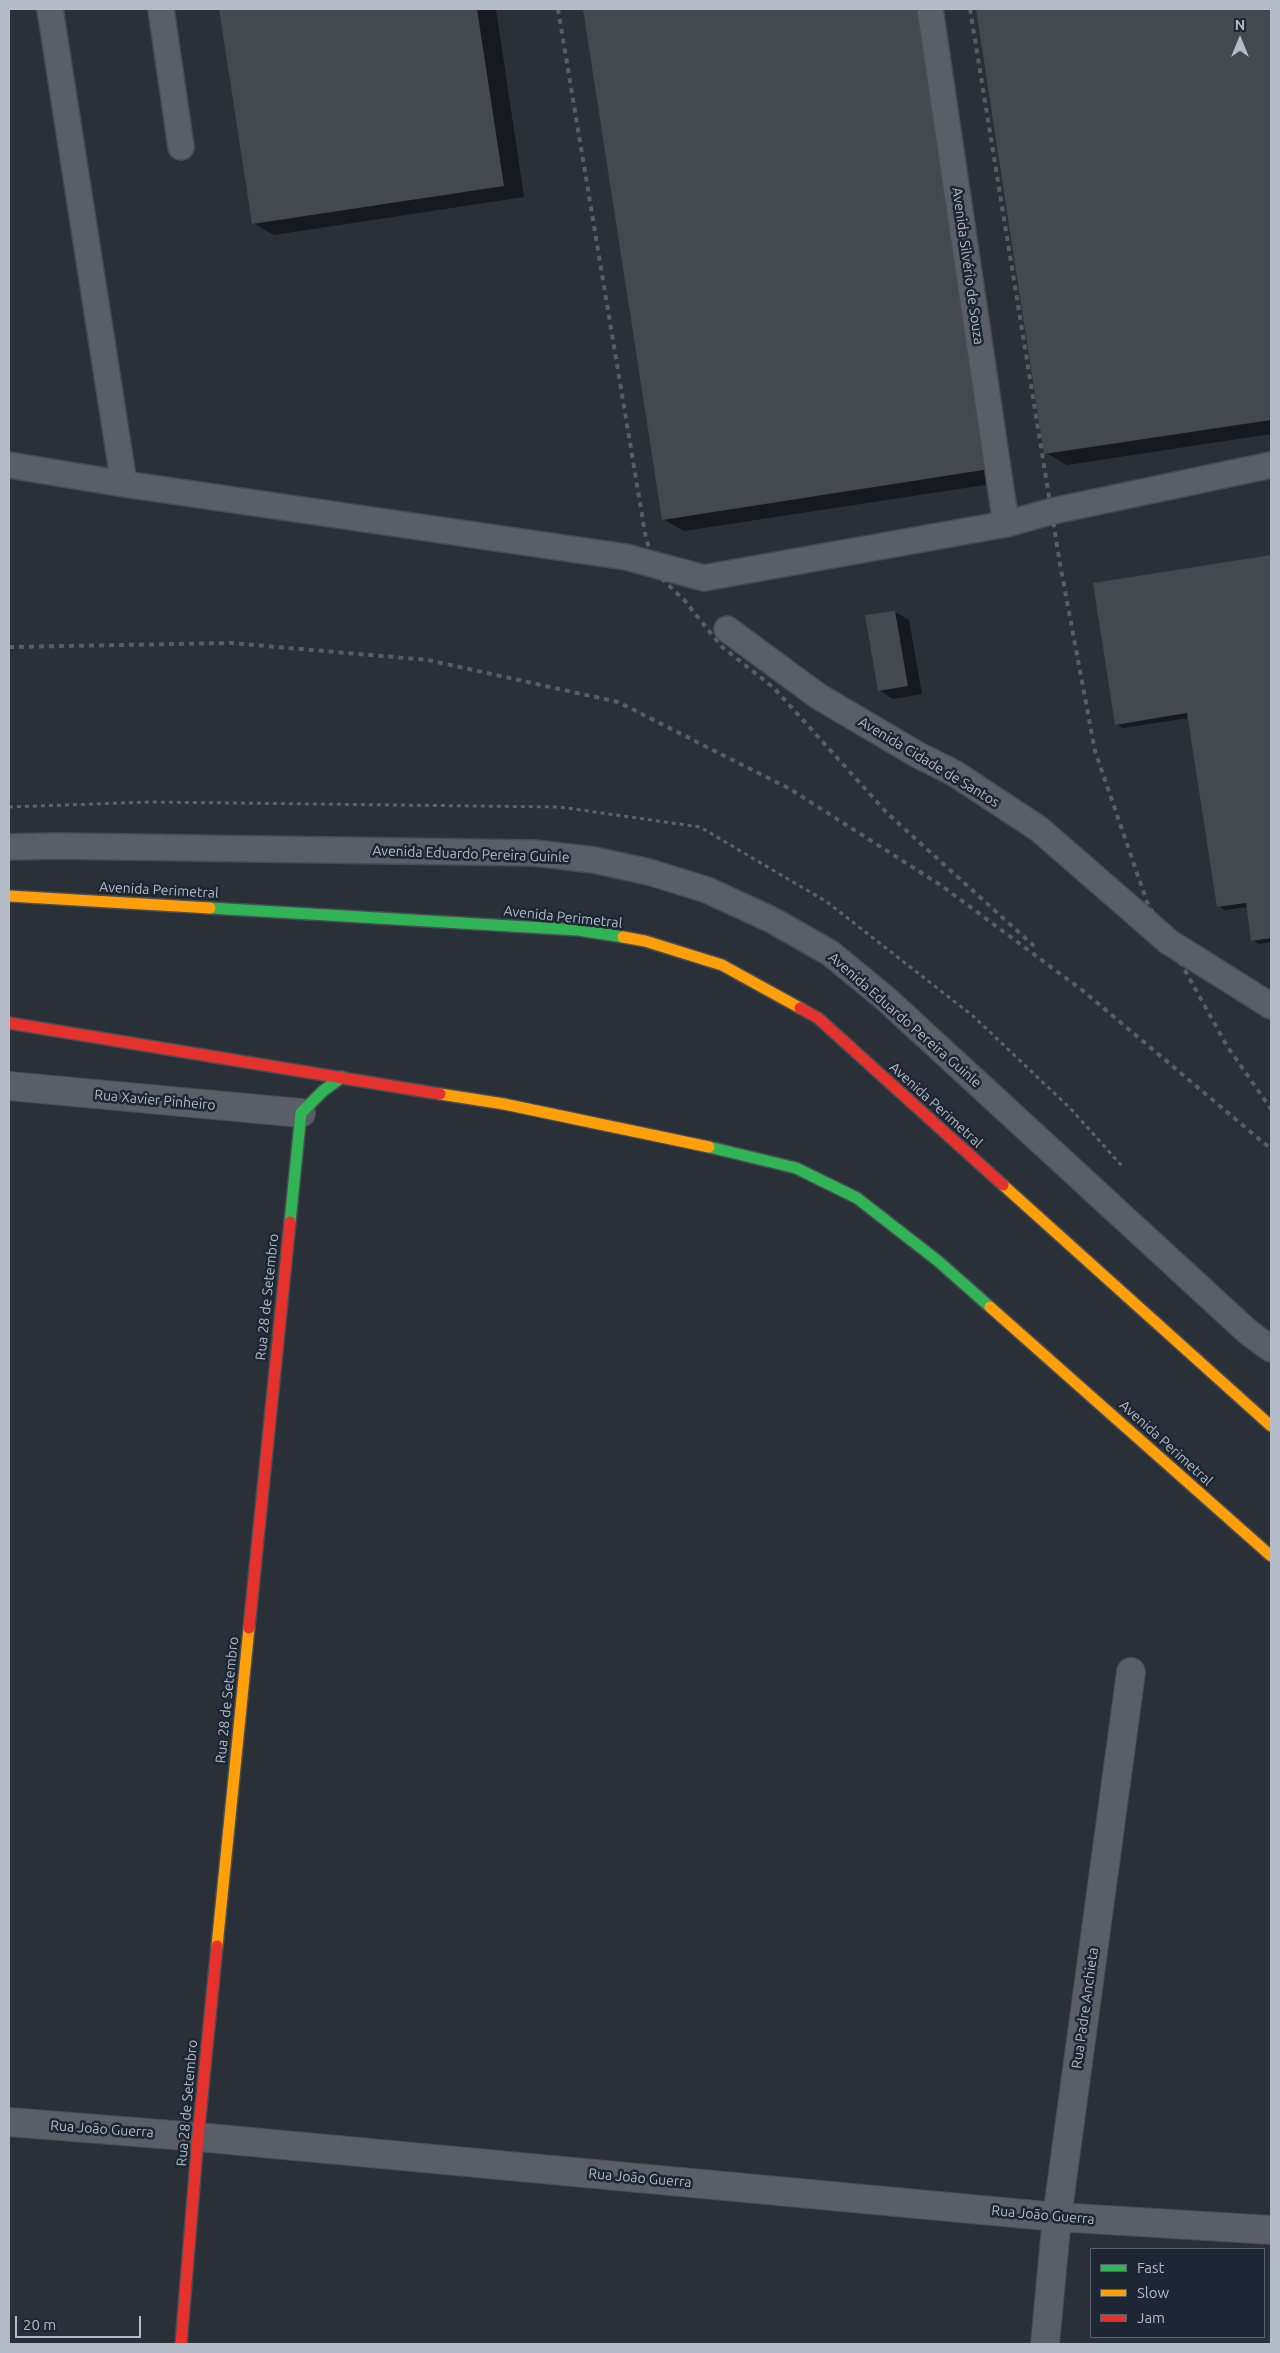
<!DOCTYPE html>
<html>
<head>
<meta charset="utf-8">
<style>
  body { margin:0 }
  #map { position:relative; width:1280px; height:2353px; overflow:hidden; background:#2a3038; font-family:Ubuntu,sans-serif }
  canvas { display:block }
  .frame { position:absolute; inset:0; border:10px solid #b4bcc9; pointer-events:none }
  .legend { position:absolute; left:1090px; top:2248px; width:175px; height:90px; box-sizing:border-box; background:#1d2633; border:1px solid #59626f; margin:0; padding:6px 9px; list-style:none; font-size:15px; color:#b4bcc9 }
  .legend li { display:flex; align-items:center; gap:10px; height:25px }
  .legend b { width:25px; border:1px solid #59626f }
  .north { position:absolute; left:1215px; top:15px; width:50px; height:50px; -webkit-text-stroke:4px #1d2633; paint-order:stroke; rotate:0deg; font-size:14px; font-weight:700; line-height:20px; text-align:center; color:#b4bcc9 }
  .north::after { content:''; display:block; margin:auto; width:18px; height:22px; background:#b4bcc9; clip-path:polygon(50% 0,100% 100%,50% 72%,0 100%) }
  .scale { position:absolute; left:15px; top:2316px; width:126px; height:22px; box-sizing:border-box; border:2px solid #b4bcc9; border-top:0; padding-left:6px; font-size:15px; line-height:18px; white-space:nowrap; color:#b4bcc9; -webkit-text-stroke:4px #1d2633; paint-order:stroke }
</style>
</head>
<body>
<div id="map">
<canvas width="1280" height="2353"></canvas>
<div class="frame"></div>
<ul class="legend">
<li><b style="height:6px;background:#30b455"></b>Fast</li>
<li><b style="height:6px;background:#ff9f0a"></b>Slow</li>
<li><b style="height:6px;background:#e5322d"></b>Jam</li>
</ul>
<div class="north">N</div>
<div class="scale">20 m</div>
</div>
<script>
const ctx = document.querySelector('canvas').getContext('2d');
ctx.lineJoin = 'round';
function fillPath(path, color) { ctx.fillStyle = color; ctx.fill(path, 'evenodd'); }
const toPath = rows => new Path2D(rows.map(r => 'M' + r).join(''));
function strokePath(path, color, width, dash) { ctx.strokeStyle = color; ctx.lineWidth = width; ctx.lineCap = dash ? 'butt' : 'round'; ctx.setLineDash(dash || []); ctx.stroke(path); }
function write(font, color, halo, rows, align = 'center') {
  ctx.font = font + ' Ubuntu,sans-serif'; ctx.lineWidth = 5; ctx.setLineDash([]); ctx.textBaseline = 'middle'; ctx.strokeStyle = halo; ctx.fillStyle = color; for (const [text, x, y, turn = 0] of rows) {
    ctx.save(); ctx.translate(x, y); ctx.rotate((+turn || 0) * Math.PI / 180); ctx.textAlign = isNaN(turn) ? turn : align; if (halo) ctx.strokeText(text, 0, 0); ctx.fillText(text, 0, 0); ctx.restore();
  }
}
fillPath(toPath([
  [220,9,496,9,524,197,274,235,253,223],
  [585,9,938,9,1011,481,684,531,663,519],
  [978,9,1271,9,1271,434,1067,465,1046,453],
  [1271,556,1271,942,1259,944,1253,940,1248,907,1225,910,1219,906,1188,718,1123,728,1116,724,1094,584],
  [895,612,909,620,922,694,893,699,879,690]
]), '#0007');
fillPath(toPath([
  [219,9,477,9,504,186,252,224],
  [583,9,920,9,990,469,662,520],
  [976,9,1271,9,1271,420,1044,454],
  [1271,555,1271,938,1251,941,1246,903,1217,907,1187,713,1115,725,1093,583],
  [895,611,908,686,878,691,865,615]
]), '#444950');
const lane = toPath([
  [50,9,124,484],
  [161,9,181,147],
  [930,9,1006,524],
  [9,465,124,484,626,557,704,578,1006,524,1053,511,1271,465],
  [727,629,818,696,918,755,954,773,1039,829,1169,942,1271,1006],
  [9,847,57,846,534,853,594,860,649,872,707,890,772,920,830,953,886,999,1248,1332,1271,1349]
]);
const street = toPath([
  [9,1086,301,1113],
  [9,2122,198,2137,1057,2217,1271,2230],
  [1045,2344,1057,2217,1131,1672]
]);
const fast = toPath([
  [210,908,578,930,623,937],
  [709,1147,796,1168,857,1198,938,1261,990,1307],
  [290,1222,301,1113,323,1091,342,1077]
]);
const slow = toPath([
  [9,896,210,908],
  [623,937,645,941,722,965,800,1008],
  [440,1094,504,1104,709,1147],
  [1003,1185,1271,1426],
  [990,1307,1271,1556],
  [217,1946,249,1628]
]);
const jam = toPath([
  [800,1008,818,1018,1003,1185],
  [9,1023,440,1094],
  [249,1628,290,1222],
  [181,2344,198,2137,217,1946]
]);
strokePath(lane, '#484c53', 28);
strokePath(street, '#484c53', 30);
strokePath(fast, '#484c53', 14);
strokePath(slow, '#484c53', 14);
strokePath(jam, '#484c53', 14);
strokePath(toPath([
  [9,807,149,802,560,807,700,827,827,902,973,1016,1071,1109,1122,1166]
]), '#5d636a', 3, [4, 4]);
strokePath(lane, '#5a5e66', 25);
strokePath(street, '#5a5e66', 28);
strokePath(fast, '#30b455', 11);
strokePath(slow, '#ff9f0a', 11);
strokePath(jam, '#e5322d', 11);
strokePath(toPath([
  [558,9,646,539,659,576,685,601,721,646,774,688,887,813,1034,946],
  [970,9,1060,564,1095,751,1147,902,1227,1046,1271,1109],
  [9,647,231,643,428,660,618,702,790,789,942,886,1082,990,1271,1149]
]), '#595d64', 4, [5, 5]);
write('14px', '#b4bcc9', '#1d2633', [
  ["Avenida Silvério de Souza",968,266,82],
  ["Avenida Cidade de Santos",929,762,31],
  ["Avenida Eduardo Pereira Guinle",471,854,2],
  ["Avenida Perimetral",159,890,3],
  ["Avenida Perimetral",563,917,6],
  ["Avenida Eduardo Pereira Guinle",905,1020,41],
  ["Rua Xavier Pinheiro",155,1100,5],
  ["Avenida Perimetral",936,1105,42],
  ["Rua 28 de Setembro",267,1297,-84],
  ["Avenida Perimetral",1166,1443,42],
  ["Rua 28 de Setembro",227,1700,-84],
  ["Rua Padre Anchieta",1085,2008,-82],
  ["Rua 28 de Setembro",187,2103,-85],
  ["Rua João Guerra",102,2129,4],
  ["Rua João Guerra",640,2178,5],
  ["Rua João Guerra",1043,2215,5]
]);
</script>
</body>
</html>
